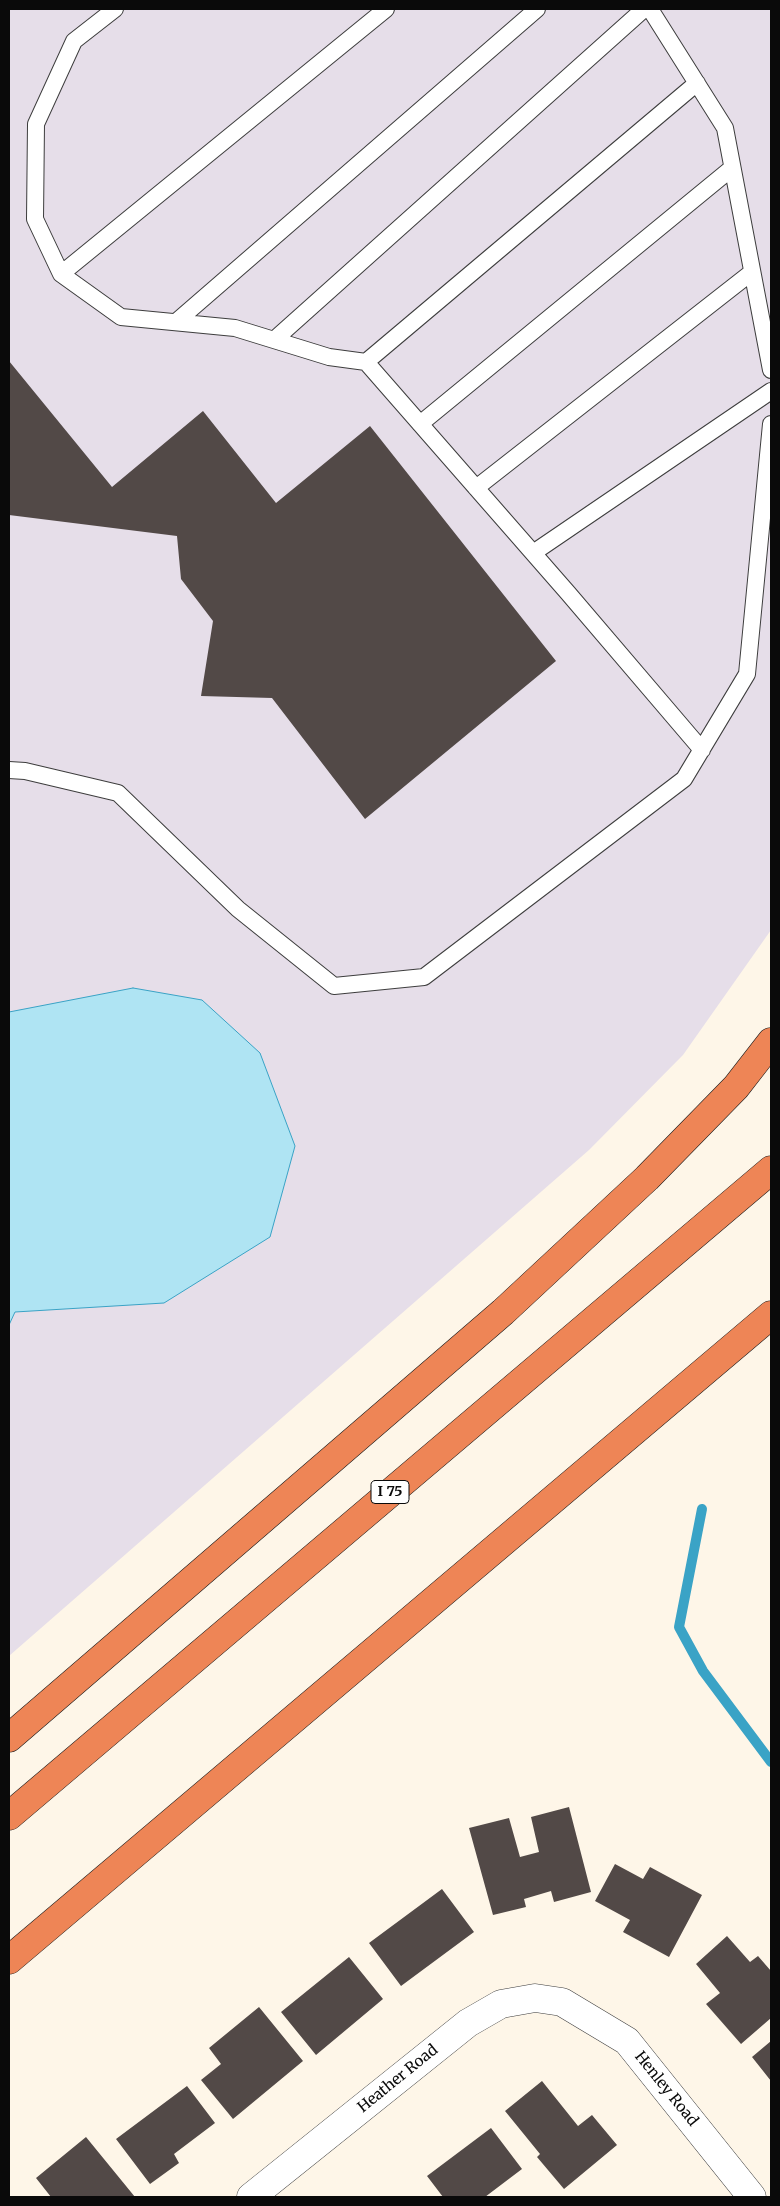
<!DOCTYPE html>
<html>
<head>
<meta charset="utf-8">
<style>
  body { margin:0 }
  #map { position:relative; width:780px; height:2206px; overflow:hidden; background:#fef6e8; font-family:Merriweather,serif }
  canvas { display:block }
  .frame { position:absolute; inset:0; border:10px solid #0a0a0a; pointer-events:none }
</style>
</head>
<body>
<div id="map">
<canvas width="780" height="2206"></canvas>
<div class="frame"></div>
</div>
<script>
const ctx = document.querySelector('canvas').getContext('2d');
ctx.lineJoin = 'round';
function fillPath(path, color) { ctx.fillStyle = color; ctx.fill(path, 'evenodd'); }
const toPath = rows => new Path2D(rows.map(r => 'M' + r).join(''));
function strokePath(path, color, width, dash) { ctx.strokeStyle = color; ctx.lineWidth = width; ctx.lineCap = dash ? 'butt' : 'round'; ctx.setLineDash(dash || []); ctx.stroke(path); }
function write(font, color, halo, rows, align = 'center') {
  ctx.font = font + ' Merriweather,serif'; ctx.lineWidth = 5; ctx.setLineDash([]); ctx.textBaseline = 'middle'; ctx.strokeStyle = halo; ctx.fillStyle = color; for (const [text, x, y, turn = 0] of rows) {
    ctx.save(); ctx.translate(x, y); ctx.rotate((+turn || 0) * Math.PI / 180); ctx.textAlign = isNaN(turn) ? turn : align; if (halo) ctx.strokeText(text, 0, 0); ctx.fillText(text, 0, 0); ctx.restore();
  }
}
fillPath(toPath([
  [9,9,771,9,771,930,683,1055,589,1150,9,1656]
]), '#e6dee9');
const water = toPath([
  [133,988,202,1000,260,1053,295,1146,270,1237,164,1303,15,1312,9,1325,9,1012,133,988]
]);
fillPath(water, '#afe4f3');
strokePath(water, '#3aa3c6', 1);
strokePath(toPath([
  [702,1509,679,1627,703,1671,771,1762]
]), '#3aa3c6', 10);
fillPath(toPath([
  [9,361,112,487,203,411,276,503,370,426,556,661,365,819,272,698,201,696,213,621,181,579,177,536,9,515],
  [569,1807,591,1892,554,1902,551,1891,524,1899,526,1907,493,1915,469,1828,509,1818,520,1857,539,1852,531,1817],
  [615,1864,643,1879,650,1867,702,1895,669,1957,623,1932,630,1920,595,1901],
  [442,1889,474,1932,401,1986,369,1943],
  [727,1936,750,1962,758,1956,771,1971,771,2018,741,2044,706,2004,720,1993,696,1964],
  [349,1957,383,1999,316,2055,281,2012],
  [259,2007,303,2061,233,2119,201,2080,221,2064,209,2048],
  [771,2041,771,2081,752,2057],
  [542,2081,578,2126,592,2115,617,2145,564,2189,537,2157,540,2154,505,2111],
  [187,2086,215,2123,174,2154,179,2163,150,2184,116,2139],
  [491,2128,522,2169,485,2197,443,2197,427,2176],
  [86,2137,135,2197,51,2197,36,2178]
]), '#524947');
const lane = toPath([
  [115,9,74,41,36,124,35,219,61,274,121,317,235,328,329,357,366,362,568,593,702,750],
  [650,9,725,128,771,370],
  [61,274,386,9],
  [176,322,537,9],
  [274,340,644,9],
  [366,362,697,83],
  [420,424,732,168],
  [476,488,752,272],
  [533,553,771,391],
  [9,770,25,771,118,793,238,909,334,986,424,977,684,779,747,674,771,424]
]);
const street = toPath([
  [251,2197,468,2023,501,2004,535,1998,562,2002,627,2041,752,2197]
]);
const highway = toPath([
  [9,1738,503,1312,647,1178,736,1087,771,1042],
  [9,1816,771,1170],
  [9,1960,771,1315]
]);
strokePath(lane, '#3d3d3d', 18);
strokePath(street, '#3d3d3d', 29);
strokePath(highway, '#1b1b1b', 29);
strokePath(lane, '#fff', 16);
strokePath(street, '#fff', 28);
strokePath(highway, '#ee8556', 28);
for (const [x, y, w] of [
  [390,1492,38]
]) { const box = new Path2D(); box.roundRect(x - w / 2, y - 11.5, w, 23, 4); ctx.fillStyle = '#fff'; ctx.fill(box); strokePath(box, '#0a0a0a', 1); }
write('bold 14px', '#0a0a0a', null, [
  ["I 75",390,1492]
]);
write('15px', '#0a0a0a', '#fff', [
  ["Heather Road",398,2079,-39],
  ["Henley Road",666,2089,51]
]);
</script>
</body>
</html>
